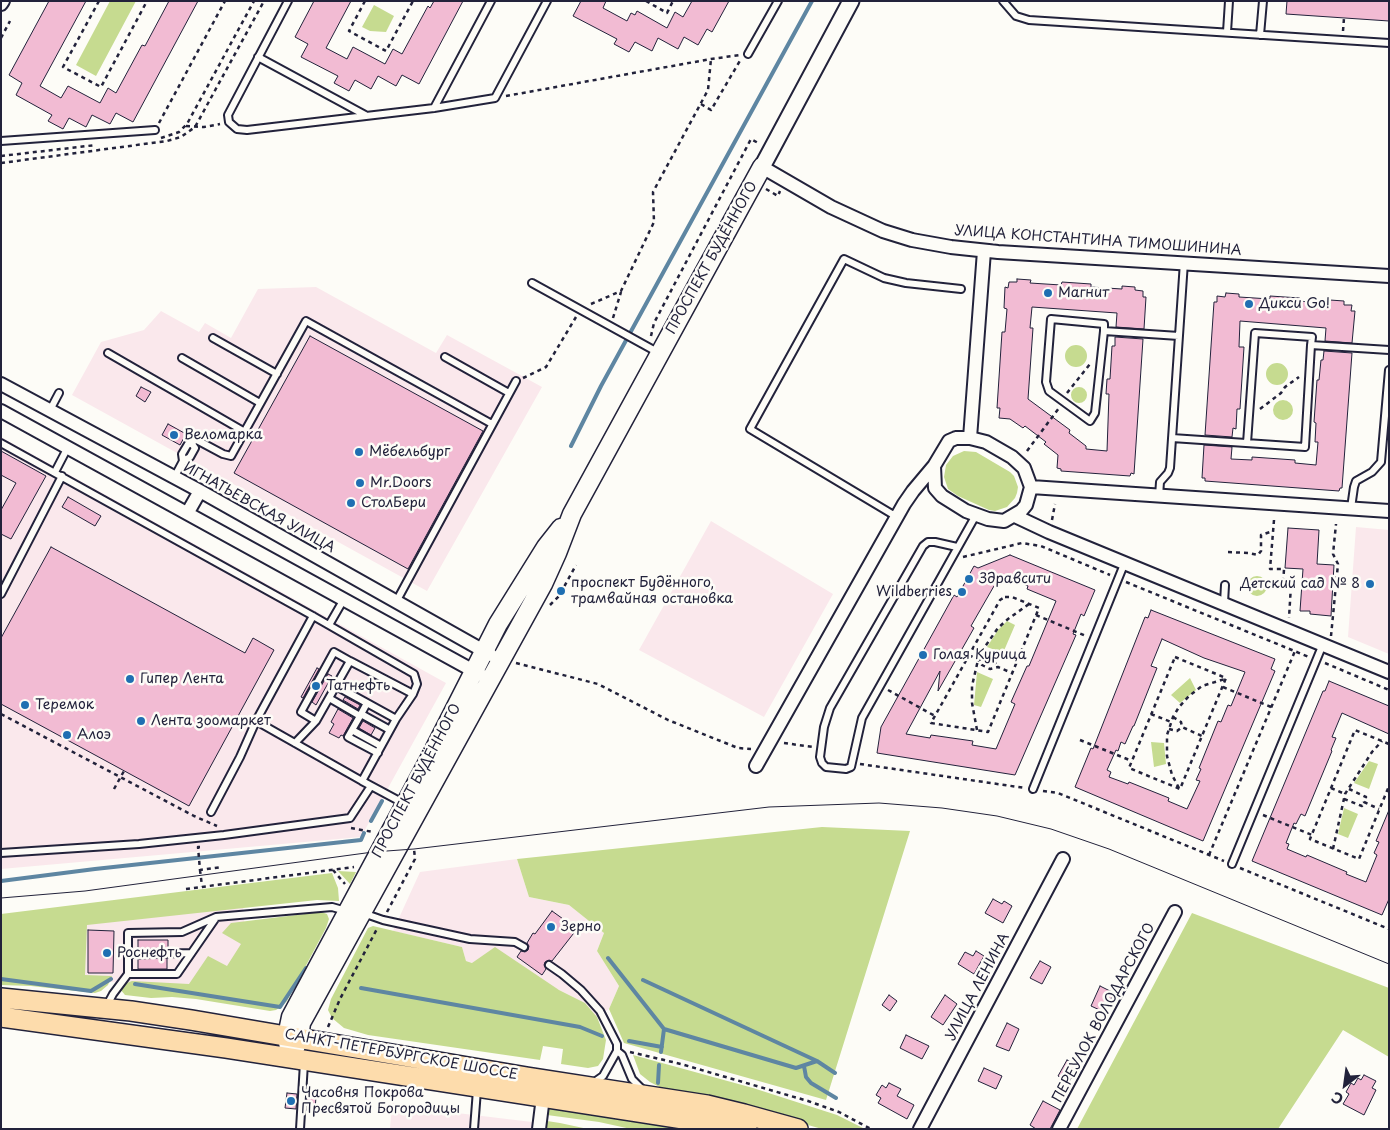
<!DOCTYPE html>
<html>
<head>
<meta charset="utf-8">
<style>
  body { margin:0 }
  #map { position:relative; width:1390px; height:1130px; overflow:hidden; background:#fdfcf7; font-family:"Playpen Sans",sans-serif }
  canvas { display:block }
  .frame { position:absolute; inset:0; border:2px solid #22223b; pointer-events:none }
  .north { position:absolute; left:1320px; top:1060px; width:50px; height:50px; -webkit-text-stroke:4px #fdfcf7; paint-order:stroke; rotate:210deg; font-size:14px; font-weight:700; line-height:20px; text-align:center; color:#22223b }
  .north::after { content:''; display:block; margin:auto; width:18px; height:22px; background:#22223b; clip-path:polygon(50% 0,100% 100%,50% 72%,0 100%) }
</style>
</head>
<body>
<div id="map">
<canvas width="1390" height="1130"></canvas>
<div class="frame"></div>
<div class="north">С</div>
</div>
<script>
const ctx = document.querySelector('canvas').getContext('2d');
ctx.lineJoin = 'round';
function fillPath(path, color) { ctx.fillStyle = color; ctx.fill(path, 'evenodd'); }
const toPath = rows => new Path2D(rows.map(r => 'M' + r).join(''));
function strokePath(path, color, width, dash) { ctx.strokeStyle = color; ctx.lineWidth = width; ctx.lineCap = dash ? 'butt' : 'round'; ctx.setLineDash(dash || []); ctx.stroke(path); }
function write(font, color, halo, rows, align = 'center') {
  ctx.font = font + ' "Playpen Sans",sans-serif'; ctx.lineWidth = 5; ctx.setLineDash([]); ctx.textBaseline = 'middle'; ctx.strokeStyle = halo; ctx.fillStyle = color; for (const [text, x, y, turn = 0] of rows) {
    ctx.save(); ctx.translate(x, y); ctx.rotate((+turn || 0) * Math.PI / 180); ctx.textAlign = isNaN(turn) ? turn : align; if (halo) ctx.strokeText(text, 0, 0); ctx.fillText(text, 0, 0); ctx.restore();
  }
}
fillPath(toPath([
  [316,287,436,353,447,335,542,387,427,591,72,395,101,342,144,330,161,311,199,332,205,323,231,338,258,289],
  [1,437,446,683,361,837,1,869],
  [711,521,833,594,764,717,639,650],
  [1356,527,1389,530,1389,654,1348,637],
  [517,859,529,897,569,905,604,933,597,951,619,986,609,1009,597,1017,585,1003,559,990,466,961,462,947,393,931,420,872],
  [243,905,246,946,232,970,191,985,80,981,81,923],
  [392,1102,407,1107,532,1122,532,1129,390,1129]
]), '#fae8ec');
fillPath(toPath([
  [110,1,136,1,96,76,76,65],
  [374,5,394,16,386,32,370,31,362,27],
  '1065 356a11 11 0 1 1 22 0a11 11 0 1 1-22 0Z',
  '1266 374a11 11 0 1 1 22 0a11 11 0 1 1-22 0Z',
  '1071 395a8 8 0 1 1 16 0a8 8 0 1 1-16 0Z',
  '1273 410a10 10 0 1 1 20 0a10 10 0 1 1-20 0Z',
  [964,451,976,452,1010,472,1014,476,1018,487,1017,493,1015,498,1007,507,995,511,989,510,958,496,948,489,944,477,946,465,953,456],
  '1247 586a10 10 0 1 1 20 0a10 10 0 1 1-20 0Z',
  [1007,621,1015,625,1003,653,987,647,998,630],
  [977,672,993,679,981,707,974,705],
  [1190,678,1196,690,1180,703,1171,695],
  [1151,742,1164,743,1166,764,1154,767],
  [1369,761,1378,764,1369,789,1354,783],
  [1344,808,1358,814,1348,838,1338,834],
  [822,827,910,831,826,1100,624,1043,609,1009,619,986,597,951,604,933,569,905,529,897,517,859],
  [338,871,356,872,350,884],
  [332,873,338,888,339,901,317,900,87,925,85,975,112,976,108,985,101,991,95,993,31,986,1,985,1,914],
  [321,912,327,914,329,919,326,928,287,1001,282,1006,276,1010,270,1011,196,999,172,997,151,998,125,995,120,989,124,984,132,981,189,984,208,956,227,966,241,944,222,933,231,923],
  [1192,913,1389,988,1389,1057,1343,1030,1278,1129,1077,1129],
  [373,926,462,947,466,961,472,963,495,947,559,990,585,1003,597,1017,606,1040,603,1059,598,1066,588,1068,561,1064,563,1049,543,1046,540,1060,368,1035,344,1028,332,1018,328,1010,331,999,368,928],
  [633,1055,753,1088,837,1115,865,1129,822,1129,745,1107,669,1092,650,1082,640,1074],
  [548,1104,715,1129,631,1129,599,1122,547,1115],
  [547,1121,560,1123,588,1129,546,1129]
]), '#c6db90');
strokePath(toPath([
  [571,446,601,386,812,1],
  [371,821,382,801],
  [1,881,95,869,361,840,364,833],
  [608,958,664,1029,661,1052],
  [1,979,91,991,111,979],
  [643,980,817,1061,835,1073],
  [135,984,280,1007,306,968],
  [361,988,580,1027,602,1036],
  [664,1029,796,1068,817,1061],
  [629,1041,662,1047],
  [804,1066,806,1077,811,1083,836,1098],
  [658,1083,659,1065]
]), '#5e86a2', 4);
const building = toPath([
  [49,1,86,1,40,86,61,98,68,86,100,103,108,88,116,93,142,45,145,46,169,1,198,1,133,122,116,113,110,124,92,115,86,127,69,118,63,129,48,121,52,115,16,95,22,83,9,75,49,1],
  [314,1,351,1,326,48,347,59,353,47,385,64,393,49,402,54,428,6,430,8,434,1,463,1,419,84,402,75,396,86,378,76,371,89,355,80,349,91,334,83,338,76,301,57,308,44,295,37,314,1],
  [581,1,606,1,603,8,627,21,631,13,635,15,637,11,667,28,675,12,683,17,692,1,729,1,712,32,707,29,698,45,684,37,678,49,658,38,652,51,635,42,629,52,614,44,617,39,573,16,581,1],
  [1287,1,1389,1,1389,21,1286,14,1287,1],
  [1017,279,1031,280,1030,283,1061,285,1062,282,1091,284,1091,287,1122,289,1122,286,1135,287,1135,290,1143,291,1143,297,1146,297,1144,329,1116,327,1117,313,1032,307,1030,328,1033,328,1028,399,1070,430,1069,433,1086,446,1086,449,1107,451,1109,394,1106,394,1107,379,1110,379,1112,346,1115,346,1115,337,1143,339,1134,474,1131,473,1130,476,1061,471,1061,469,1057,468,1058,455,1044,444,1046,442,1025,426,1023,428,1010,419,999,418,1000,408,997,408,1002,332,1005,332,1007,309,1004,308,1005,287,1008,288,1009,282,1017,282,1017,279],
  [1226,293,1239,294,1239,297,1270,299,1270,296,1300,298,1299,301,1330,304,1330,300,1344,301,1344,305,1352,305,1351,311,1355,311,1352,343,1325,341,1326,328,1240,321,1239,347,1244,347,1240,409,1237,409,1236,429,1233,428,1232,437,1205,435,1214,302,1217,302,1217,296,1225,297,1226,293],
  [310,336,483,431,408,569,234,473,310,336],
  [1324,351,1352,353,1342,488,1340,488,1339,491,1205,481,1205,478,1202,478,1204,445,1232,447,1231,459,1252,460,1252,457,1295,460,1295,463,1316,465,1318,442,1315,442,1316,423,1314,422,1317,380,1319,380,1321,360,1323,360,1324,351],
  [141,387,151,392,145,402,136,396,141,387],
  [168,424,186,434,180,445,162,435,168,424],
  [1,451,46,476,11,539,1,534,1,510,16,483,1,475,1,451],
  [68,497,101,516,95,526,62,507,68,497],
  [1288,528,1319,530,1317,564,1334,565,1331,616,1310,614,1310,611,1300,611,1303,569,1285,568,1288,528],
  [51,547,245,653,253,638,274,650,189,806,1,704,1,638,51,547],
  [1010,555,1095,590,1084,616,1081,614,1073,634,1076,635,1015,775,877,753,881,727,954,595,957,597,974,566,978,568,1010,555],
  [1013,579,1028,586,1027,589,1056,601,1029,666,1027,666,1011,702,1015,704,996,749,972,745,973,741,931,735,930,738,906,734,940,671,938,691,974,628,971,626,994,586,1013,579],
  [1151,610,1275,659,1271,669,1275,671,1203,841,1075,787,1091,748,1093,749,1145,617,1148,618,1151,610],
  [1162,639,1204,658,1245,672,1231,706,1228,705,1221,722,1218,721,1199,768,1201,769,1196,780,1200,781,1187,809,1168,801,1169,798,1129,782,1128,784,1109,777,1111,772,1107,770,1116,750,1118,751,1121,742,1125,744,1133,726,1134,726,1157,668,1151,666,1162,639],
  [317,668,319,669,303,698,301,697,317,668],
  [328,674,332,676,316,705,312,702,328,674],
  [1329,681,1389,706,1389,734,1342,713,1332,737,1336,738,1331,750,1332,751,1305,816,1301,814,1296,824,1294,823,1286,843,1289,844,1287,849,1306,857,1307,855,1347,872,1346,874,1366,882,1377,855,1374,853,1379,842,1376,841,1389,810,1389,899,1382,915,1252,861,1323,691,1325,691,1329,681],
  [345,697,360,705,358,709,343,700,345,697],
  [338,709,353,718,343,736,341,735,339,738,329,733,334,724,331,722,338,709],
  [363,721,375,728,371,735,359,728,363,721],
  [993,899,1002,904,1004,901,1012,906,1003,923,985,913,993,899],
  [552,911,577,929,552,961,549,960,545,962,544,965,546,969,542,975,517,957,521,951,525,952,528,950,529,946,527,943,533,933,535,934,552,911],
  [88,930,114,931,113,973,88,973,88,930],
  [138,940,168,940,168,948,138,949,138,940],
  [976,951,984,956,974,974,958,964,965,952,973,956,976,951],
  [167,958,167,969,138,969,138,959,167,958],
  [1040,961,1051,967,1042,984,1030,978,1040,961],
  [1100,986,1114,993,1104,1012,1091,1006,1100,986],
  [889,995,897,1001,890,1011,882,1005,889,995],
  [945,995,957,1004,943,1025,931,1017,945,995],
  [1007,1023,1019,1029,1009,1051,996,1046,1007,1023],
  [906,1035,929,1046,922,1059,900,1048,906,1035],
  [1067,1060,1078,1066,1069,1082,1058,1076,1067,1060],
  [984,1068,1002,1076,996,1089,978,1081,984,1068],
  [1364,1075,1376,1081,1372,1088,1376,1090,1364,1115,1343,1104,1349,1094,1346,1092,1351,1083,1354,1085,1358,1078,1361,1080,1364,1075],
  [889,1083,901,1089,897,1096,914,1105,907,1119,878,1103,881,1098,876,1095,882,1085,886,1088,889,1083],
  [287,1093,297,1094,296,1109,285,1108,287,1093],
  [307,1095,316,1096,315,1111,306,1110,307,1095],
  [1043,1101,1060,1110,1050,1129,1036,1129,1030,1125,1043,1101]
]);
fillPath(building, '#f2bbd3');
strokePath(building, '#22223b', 1);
const service = toPath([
  [288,1,228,115,229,122,237,129,247,130,434,108,495,98,547,1],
  [1003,1,1016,16,1029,20,1389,43],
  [1227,32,1229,1],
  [1260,35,1263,1],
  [748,54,778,1],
  [258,57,365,115],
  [434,108,491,1],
  [1,141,155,130],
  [532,283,659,353],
  [1104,331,1104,324,1051,319,1046,382,1049,391,1090,421,1095,413,1104,331,1179,336],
  [213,338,277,374],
  [108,353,245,432],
  [445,357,509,393],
  [182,358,260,403],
  [50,410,59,393],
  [1172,438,1305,447,1311,345,1389,350],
  [1,443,313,616,414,674,417,684,413,694,396,719,362,781],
  [1247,443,1255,333,1312,337,1311,345],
  [183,461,190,457,195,448,192,444],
  [55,472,68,447],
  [174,478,183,461,182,454,188,444,192,444,195,439,223,454,231,456,306,321,492,424],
  [1159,496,1160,482,1168,473,1170,468,1184,262],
  [1351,508,1354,487,1356,481,1372,472,1381,462,1389,370],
  [897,517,750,429,844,259,884,278,906,283,961,289],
  [957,547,935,542,928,542,923,546,830,708,824,727,820,757,822,763,826,767,846,769,851,767,862,718,976,515],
  [1,594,62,476],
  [396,602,516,381],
  [1224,603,1225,585],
  [329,625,344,599],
  [350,661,413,694],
  [336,686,367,703],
  [329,698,360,716],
  [361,714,390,730],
  [256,721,362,781,403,803],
  [352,730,348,737,378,753],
  [295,743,316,721,350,661,334,652,301,712,316,721],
  [381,746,352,730,360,716,367,703,396,719],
  [1033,789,1125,562],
  [211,812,240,757,256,721,313,616],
  [1,853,139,844,224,835,350,818,371,786],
  [1232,864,1323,644],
  [363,913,383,920,470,939,515,942,524,947],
  [128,954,191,953],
  [549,965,562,974,581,990,600,1011,617,1044,617,1051,622,1055,632,1079,642,1089],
  [128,974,177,974,215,919],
  [106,1007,113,994,128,974,128,933,182,932,216,917,332,907,346,911],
  [593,1083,603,1076,617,1051],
  [300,1129,304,1063],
  [474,1129,477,1090]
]);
const minor = toPath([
  [1,4,3,1],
  [762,167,831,207,883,231,912,240,951,247,998,252,1389,276],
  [1,384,200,491,491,655],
  [1,411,481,675],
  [956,438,970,438,986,442,1012,457,1024,468,1031,487,1026,505,1021,511,1004,521,988,519,966,511,942,496,935,488,934,466,949,441,956,438],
  [970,438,984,251],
  [1031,487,1389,511],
  [188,512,200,491],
  [1015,516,1049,532,1389,672],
  [756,766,904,504,913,491,934,466],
  [539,1129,543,1097],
  [920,1129,1063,859],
  [1059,1129,1175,912]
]);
const tertiary = toPath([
  [762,167,851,1]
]);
const secondary = toPath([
  [289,1048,287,1036,291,1017,429,760,498,624,546,547,561,528],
  [291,1058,299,1038,301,1023,543,584,557,553,572,514,762,167]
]);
const primary = toPath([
  [1,998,131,1011,191,1020,527,1077,707,1105,744,1114,798,1129],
  [1,1017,226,1048,747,1129]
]);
strokePath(service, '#22223b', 10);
strokePath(minor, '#22223b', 16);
strokePath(tertiary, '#22223b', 19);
strokePath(secondary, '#22223b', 21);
strokePath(primary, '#22223b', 22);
strokePath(toPath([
  [99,1,63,67,101,87,147,1],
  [365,1,349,31,386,51,413,1],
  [646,1,667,13,673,1],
  [1343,31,1344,18],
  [1,38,10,21],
  [506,96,711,59,740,55],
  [701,104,711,110,741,59],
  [159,123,225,1],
  [186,126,204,127,220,124],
  [161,138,179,132,187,124,254,1],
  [1,156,96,145],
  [1,163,167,141,181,137,195,127,264,1],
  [766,189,778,196,780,191],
  [591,304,621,291,654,222,653,192,708,90,711,59],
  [613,318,621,292],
  [651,336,654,323,751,139,760,144],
  [523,378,546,367,576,317],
  [1067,393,1090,364],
  [1260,409,1281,393,1285,387,1299,377],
  [1027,451,1059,408],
  [1052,520,1055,504],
  [1274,520,1270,569,1284,569,1283,585,1291,585,1289,618],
  [1228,552,1248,553,1258,555,1261,551,1261,535,1273,531],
  [963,557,1022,543,1041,546,1110,575],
  [1126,582,1309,657],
  [1005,597,1012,597,1039,608,988,732,931,723,1000,600,1005,597],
  [550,605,559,596,576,565],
  [1036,615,1086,636],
  [1331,636,1338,564,1333,554,1336,524],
  [969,655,978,660,982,665,990,669,998,667,1012,673],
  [1175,657,1226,678,1180,789,1129,768,1175,657],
  [979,660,986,657,994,661,998,667],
  [516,663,598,684,668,720,738,748,751,749],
  [1325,663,1389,690],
  [1223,687,1271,707],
  [888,690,935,716],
  [1,714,194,816,217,826],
  [1151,714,1171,722],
  [1173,717,1181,722,1182,727,1202,736],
  [1169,729,1177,731,1182,727],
  [977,730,972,703,972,686,978,660,984,648,998,628,1008,619,1029,604],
  [1080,740,1132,761],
  [784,743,813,747],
  [1389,744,1355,730,1310,839,1359,859,1389,786],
  [860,764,1025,788],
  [1179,788,1172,775,1167,756,1167,735,1173,717,1179,707,1189,696,1202,686,1225,679],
  [1331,788,1345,794],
  [114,789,124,771],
  [1349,789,1366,797,1364,802,1379,809],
  [1043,791,1058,793,1224,861],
  [1344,799,1362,806,1364,802],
  [1263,815,1312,835],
  [351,828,373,832],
  [200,847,198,847,200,870,222,867],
  [1333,849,1345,794,1372,752,1382,741],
  [1209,855,1295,651],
  [1240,868,1389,929],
  [200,870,202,886],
  [333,870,345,884],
  [186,889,354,867],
  [387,912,415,859,414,849],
  [328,1027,340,999,378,927],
  [630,1052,681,1064,808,1101,839,1112,871,1129]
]), '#22223b', 2.5, [4, 4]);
strokePath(service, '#fdfcf7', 6);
strokePath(minor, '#fdfcf7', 12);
strokePath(tertiary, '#fdfcf7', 15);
strokePath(secondary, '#fdfcf7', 18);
strokePath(primary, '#fddcac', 19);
strokePath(toPath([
  [1,898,85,891,373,852,414,849,769,807,879,803,942,808,997,816,1051,829,1109,849,1389,964]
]), '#22223b', 1);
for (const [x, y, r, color] of [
  [1048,293,5,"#1f6fb2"],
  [1249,304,5,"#1f6fb2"],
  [174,435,5,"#1f6fb2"],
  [359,452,5,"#1f6fb2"],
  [360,483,5,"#1f6fb2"],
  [351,503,5,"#1f6fb2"],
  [969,579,5,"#1f6fb2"],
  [1370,584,5,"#1f6fb2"],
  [561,591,5,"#1f6fb2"],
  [962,592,5,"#1f6fb2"],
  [923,655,5,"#1f6fb2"],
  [130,679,5,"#1f6fb2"],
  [316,686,5,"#1f6fb2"],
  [25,705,5,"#1f6fb2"],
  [141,721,5,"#1f6fb2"],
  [67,735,5,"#1f6fb2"],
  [551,927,5,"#1f6fb2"],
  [107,953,5,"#1f6fb2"],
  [291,1101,5,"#1f6fb2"]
]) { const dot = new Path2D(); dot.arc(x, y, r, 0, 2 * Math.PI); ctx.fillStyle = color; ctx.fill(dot); strokePath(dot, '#fdfcf7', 2); }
write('14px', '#22223b', '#fdfcf7', [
  ["УЛИЦА КОНСТАНТИНА ТИМОШИНИНА",1098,241,4],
  ["ПРОСПЕКТ БУДЁННОГО",712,258,-61],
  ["ИГНАТЬЕВСКАЯ УЛИЦА",259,508,29],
  ["ПРОСПЕКТ БУДЁННОГО",417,781,-62],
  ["УЛИЦА ЛЕНИНА",978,987,-62],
  ["ПЕРЕУЛОК ВОЛОДАРСКОГО",1104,1013,-62],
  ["САНКТ-ПЕТЕРБУРГСКОЕ ШОССЕ",401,1055,10]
]);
write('14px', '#22223b', '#fdfcf7', [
  ["Магнит",1058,293],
  ["Дикси Go!",1259,304],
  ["Веломарка",184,435],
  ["Мёбельбург",369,452],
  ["Mr.Doors",370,483],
  ["СтолБери",361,503],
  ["Здравсити",979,579],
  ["проспект Будённого,",571,583],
  ["трамвайная остановка",571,599],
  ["Детский сад № 8",1360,584,"right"],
  ["Wildberries",952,592,"right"],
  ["Голая Курица",933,655],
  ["Гипер Лента",140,679],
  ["Татнефть",326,686],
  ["Теремок",35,705],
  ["Лента зоомаркет",151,721],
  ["Алоэ",77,735],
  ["Зерно",561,927],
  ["Роснефть",117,953],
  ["Часовня Покрова",301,1093],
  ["Пресвятой Богородицы",301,1109]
], 'left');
</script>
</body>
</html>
